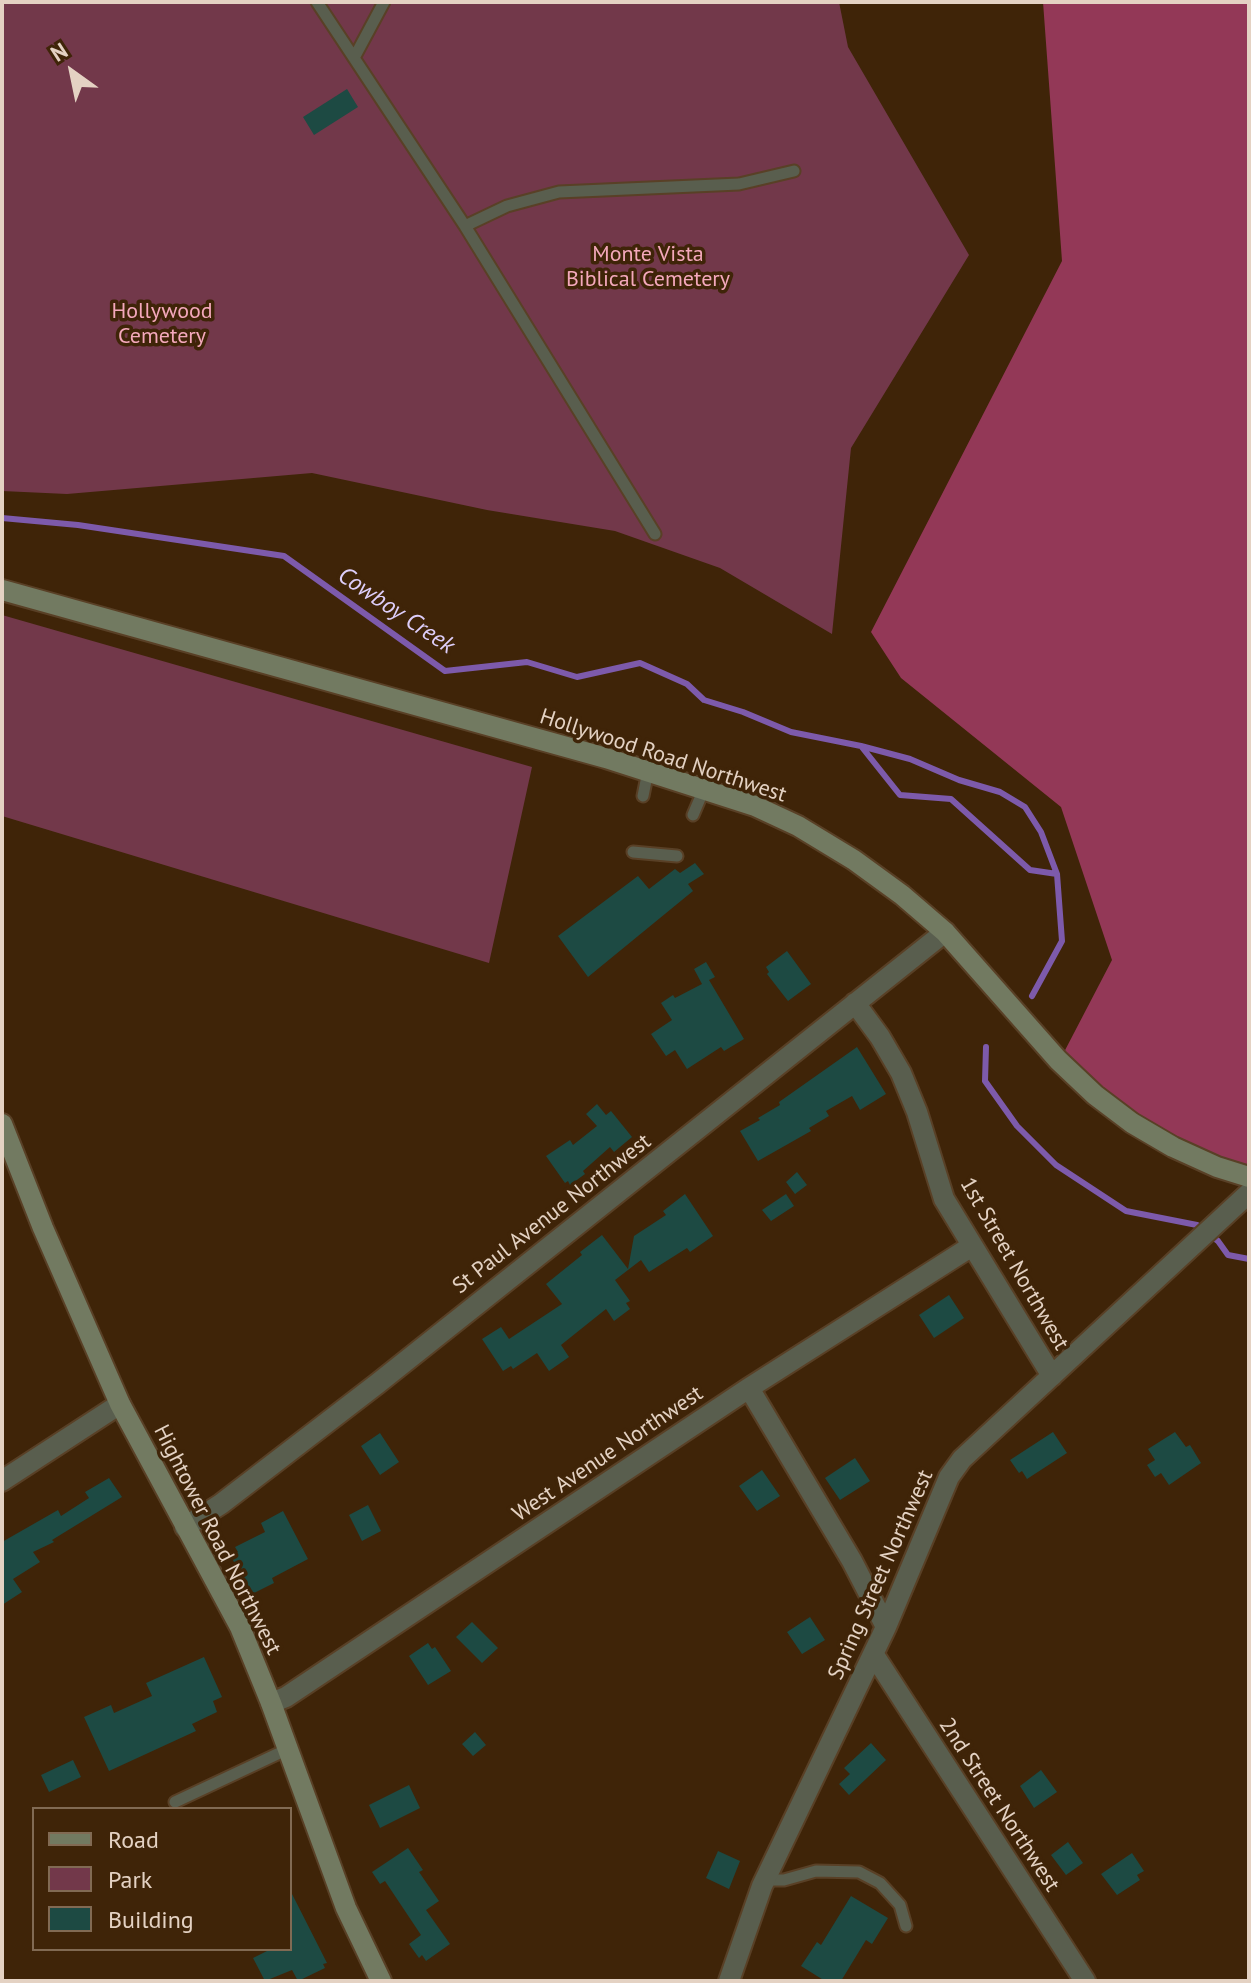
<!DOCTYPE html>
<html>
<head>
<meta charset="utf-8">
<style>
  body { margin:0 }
  #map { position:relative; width:1251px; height:1983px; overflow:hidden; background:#3f2408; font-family:"PT Sans",sans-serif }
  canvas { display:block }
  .frame { position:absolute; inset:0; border:4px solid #e4d2c3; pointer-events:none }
  .legend { position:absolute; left:32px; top:1807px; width:260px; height:144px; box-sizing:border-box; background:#3f2408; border:2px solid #816a53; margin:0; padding:10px 14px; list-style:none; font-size:24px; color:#e4d2c3 }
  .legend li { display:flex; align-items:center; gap:16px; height:40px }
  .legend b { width:40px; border:2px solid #816a53 }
  .north { position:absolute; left:32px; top:32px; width:80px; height:80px; -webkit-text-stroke:6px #3f2408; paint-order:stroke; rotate:327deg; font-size:22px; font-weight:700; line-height:32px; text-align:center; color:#e4d2c3 }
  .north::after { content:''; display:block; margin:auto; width:28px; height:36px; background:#e4d2c3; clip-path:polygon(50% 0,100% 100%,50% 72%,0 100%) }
</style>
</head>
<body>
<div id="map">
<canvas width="1251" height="1983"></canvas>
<div class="frame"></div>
<ul class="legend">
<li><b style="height:10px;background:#727a61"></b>Road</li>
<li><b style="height:22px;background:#72384a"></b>Park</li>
<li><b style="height:22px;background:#1d4a43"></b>Building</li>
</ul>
<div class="north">N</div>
</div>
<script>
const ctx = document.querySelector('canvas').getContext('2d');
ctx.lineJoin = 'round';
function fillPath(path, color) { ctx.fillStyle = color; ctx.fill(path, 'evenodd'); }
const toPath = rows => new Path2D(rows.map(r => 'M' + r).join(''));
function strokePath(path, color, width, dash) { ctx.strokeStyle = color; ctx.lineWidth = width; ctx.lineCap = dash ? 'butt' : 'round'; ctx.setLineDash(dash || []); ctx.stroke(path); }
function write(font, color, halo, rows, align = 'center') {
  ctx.font = font + ' "PT Sans",sans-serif'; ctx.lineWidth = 7; ctx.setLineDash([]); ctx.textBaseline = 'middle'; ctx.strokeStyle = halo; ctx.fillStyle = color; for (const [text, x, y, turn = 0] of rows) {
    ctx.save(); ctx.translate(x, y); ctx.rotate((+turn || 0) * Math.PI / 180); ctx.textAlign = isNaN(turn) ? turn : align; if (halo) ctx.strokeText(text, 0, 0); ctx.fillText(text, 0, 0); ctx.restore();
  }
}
fillPath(toPath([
  [2,2,839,2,848,47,969,255,851,448,832,634,720,568,615,531,487,510,312,473,67,494,2,491],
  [2,615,532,767,489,963,2,816]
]), '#72384a');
fillPath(toPath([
  [1043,2,1249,2,1249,1179,1164,1138,1062,1056,1112,960,1061,807,901,678,871,632,1062,261]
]), '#933857');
strokePath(toPath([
  [2,518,78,525,284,556,445,671,527,662,577,677,640,663,687,684,704,700,743,712,791,732,861,746,900,795,951,799,1030,870,1057,874,1062,941,1032,996],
  [861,746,910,759,959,780,1000,792,1025,807,1041,832,1057,874],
  [986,1047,985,1081,1017,1126,1056,1165,1126,1211,1197,1225,1218,1241,1228,1255,1249,1259]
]), '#7d5aab', 6);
fillPath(toPath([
  [347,89,358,107,314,135,303,117],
  [695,863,704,874,688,884,693,891,588,977,558,936,638,876,649,889,675,869,680,873],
  [787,951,811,984,788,1001,767,974,769,972,766,967],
  [706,962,715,977,709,980,744,1039,724,1051,721,1047,687,1069,675,1050,666,1056,651,1034,672,1020,661,1003,673,995,675,998,702,984,694,969],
  [857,1047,886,1094,860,1110,852,1096,826,1111,829,1116,809,1128,811,1131,758,1161,740,1131,760,1120,758,1118,780,1105,779,1102],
  [597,1104,606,1115,611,1111,632,1137,614,1152,610,1147,583,1171,585,1174,570,1185,568,1181,565,1183,546,1156,570,1140,573,1145,597,1126,586,1114],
  [797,1172,807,1185,795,1194,786,1182],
  [685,1194,713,1236,690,1252,687,1248,649,1272,641,1260,615,1280,630,1301,626,1303,630,1309,614,1321,606,1309,561,1345,569,1357,549,1371,537,1353,513,1369,511,1366,503,1371,482,1339,501,1327,509,1339,562,1304,546,1284,582,1255,580,1252,602,1235,628,1269,634,1236,666,1215,663,1211],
  [786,1194,794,1206,771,1221,762,1210],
  [949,1295,964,1318,934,1338,919,1315],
  [1053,1432,1067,1453,1027,1479,1022,1471,1019,1473,1010,1460],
  [1175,1432,1186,1447,1190,1445,1201,1463,1169,1485,1161,1473,1155,1477,1147,1465,1155,1460,1148,1449],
  [380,1433,399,1462,380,1475,361,1446],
  [855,1458,870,1481,840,1500,825,1478],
  [762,1470,780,1496,757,1511,739,1486],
  [109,1478,122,1497,52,1540,54,1542,33,1552,40,1562,13,1579,22,1592,2,1605,2,1542,58,1510,61,1516,89,1498,85,1492],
  [368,1505,381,1531,362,1541,349,1515],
  [283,1511,308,1559,272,1578,274,1583,250,1595,231,1556,238,1552,235,1547,265,1532,261,1523],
  [810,1617,825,1640,802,1654,787,1632],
  [472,1622,498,1648,482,1663,456,1637],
  [428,1643,432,1649,435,1647,451,1671,428,1685,409,1656],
  [204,1657,222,1697,213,1701,217,1712,192,1724,196,1731,109,1771,84,1717,111,1705,114,1713,152,1696,146,1683],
  [475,1732,486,1745,473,1756,462,1744],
  [871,1743,886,1760,849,1795,839,1784,850,1774,844,1768],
  [73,1760,81,1777,49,1792,41,1775],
  [1041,1770,1057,1792,1034,1808,1020,1786],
  [409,1785,420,1808,380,1828,369,1805],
  [1068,1842,1083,1863,1066,1875,1051,1855],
  [408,1848,423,1870,419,1872,439,1901,426,1910,450,1944,426,1961,422,1955,419,1958,409,1944,421,1935,385,1881,380,1884,372,1872],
  [718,1851,740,1861,729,1889,706,1878],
  [1132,1853,1144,1871,1137,1875,1140,1880,1117,1895,1101,1874],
  [290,1890,327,1963,323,1964,325,1968,298,1981,292,1970,265,1981,253,1958,271,1949,290,1949],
  [851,1896,888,1918,872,1944,866,1940,841,1981,825,1981,801,1966,817,1942,821,1945]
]), '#1d4a43');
const lane = toPath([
  [317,2,465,226,655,534],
  [354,58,384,2],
  [465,226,507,206,559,192,739,184,794,171],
  [643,796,648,771],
  [693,815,704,789],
  [633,852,677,856],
  [175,1802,288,1749],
  [765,1880,784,1880,816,1871,859,1872,880,1883,900,1905,906,1926]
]);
const street = toPath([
  [855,1003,880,1037,901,1073,917,1112,944,1199,1052,1376],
  [749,1388,852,1561,886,1627],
  [2,1481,120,1404],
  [185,1527,221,1504,377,1384,945,932],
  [874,1655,1085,1981],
  [271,1703,286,1697,749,1388,972,1246],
  [729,1981,762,1886,886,1627,949,1477,962,1459,1249,1193]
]);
const secondary = toPath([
  [2,590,606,758,755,806,798,826,854,860,902,895,945,932,1058,1060,1095,1095,1132,1123,1173,1147,1217,1167,1249,1177],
  [2,1124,43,1228,120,1404,240,1627,271,1703,346,1908,381,1981]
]);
strokePath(lane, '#594026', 15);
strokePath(street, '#594026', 24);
strokePath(secondary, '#594026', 24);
strokePath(lane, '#595e4e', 11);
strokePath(street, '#595e4e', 20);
strokePath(secondary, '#727a61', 20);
write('22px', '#f4a8bc', '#3f2408', [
  ["Monte Vista",648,255],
  ["Biblical Cemetery",648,280],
  ["Hollywood",162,312],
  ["Cemetery",162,337]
]);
write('22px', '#e4d2c3', '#3f2408', [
  ["Hollywood Road Northwest",663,756,18],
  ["St Paul Avenue Northwest",552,1214,-38],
  ["1st Street Northwest",1014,1264,60],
  ["West Avenue Northwest",608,1454,-34],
  ["Hightower Road Northwest",217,1540,63],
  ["Spring Street Northwest",881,1575,-66],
  ["2nd Street Northwest",999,1805,57]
]);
write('italic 24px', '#decefa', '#3f2408', [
  ["Cowboy Creek",396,611,34]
]);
</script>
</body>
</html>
